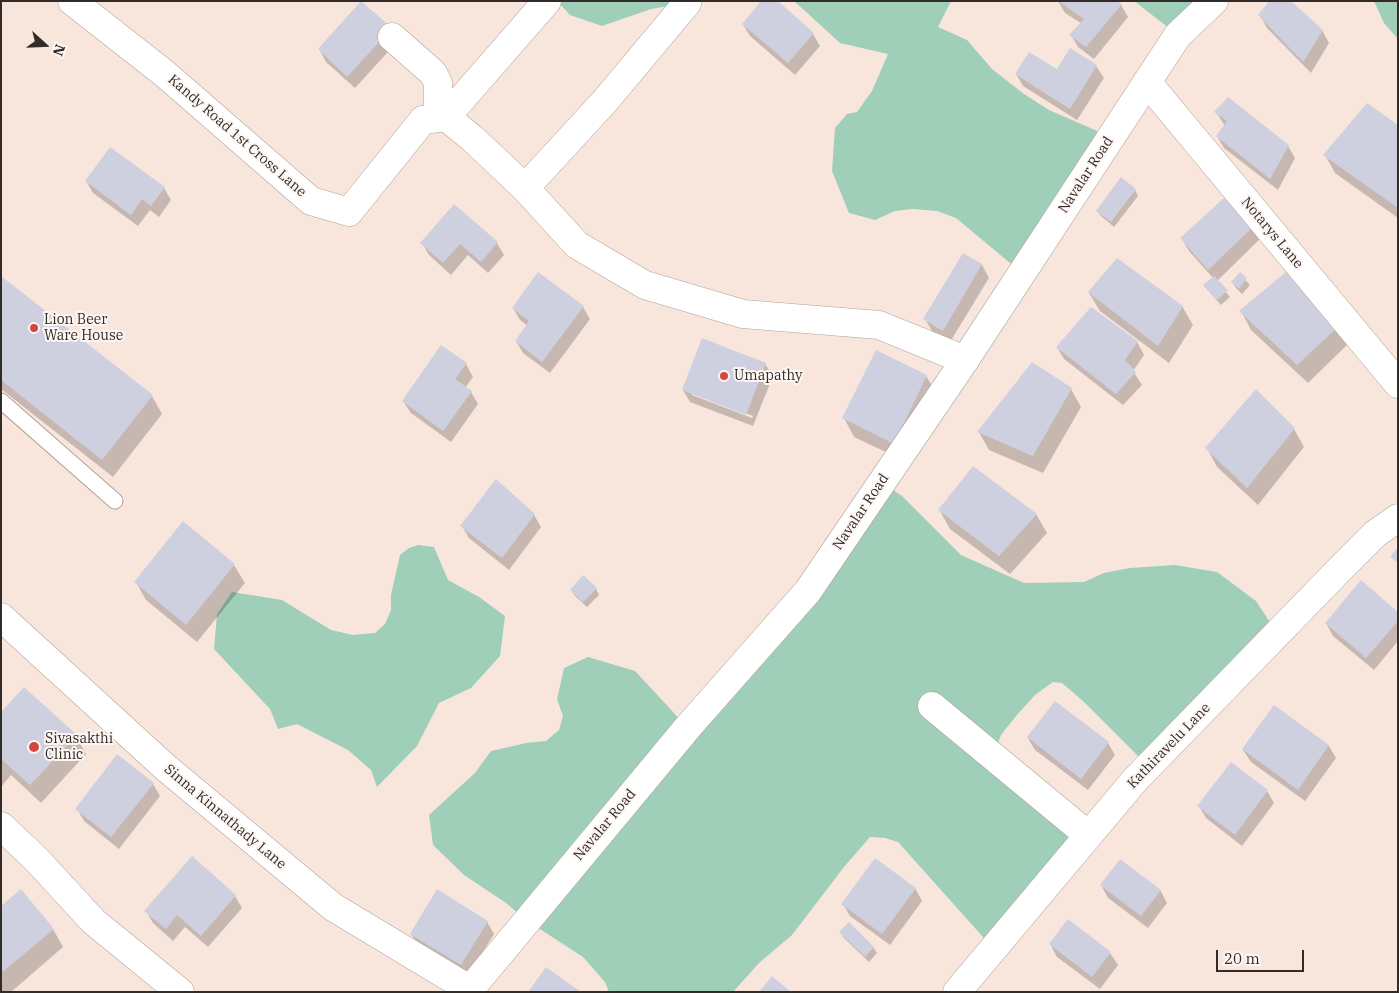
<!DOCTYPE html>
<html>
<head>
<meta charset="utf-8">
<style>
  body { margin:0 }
  #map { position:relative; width:1399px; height:993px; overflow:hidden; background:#f8e6dd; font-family:"IBM Plex Serif",serif }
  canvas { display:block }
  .frame { position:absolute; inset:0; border:2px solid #322b28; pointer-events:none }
  .north { position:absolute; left:20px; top:20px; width:50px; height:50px; -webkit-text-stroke:4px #fdf6f2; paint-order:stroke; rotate:110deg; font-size:14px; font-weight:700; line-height:20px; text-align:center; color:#322b28 }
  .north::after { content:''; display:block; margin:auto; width:18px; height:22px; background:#322b28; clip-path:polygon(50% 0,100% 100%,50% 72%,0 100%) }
  .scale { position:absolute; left:1216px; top:950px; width:88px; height:22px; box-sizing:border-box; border:2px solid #322b28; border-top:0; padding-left:6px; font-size:15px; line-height:18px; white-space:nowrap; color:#322b28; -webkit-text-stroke:4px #fdf6f2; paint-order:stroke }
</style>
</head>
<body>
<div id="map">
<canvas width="1399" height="993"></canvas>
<div class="frame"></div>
<div class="north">N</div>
<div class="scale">20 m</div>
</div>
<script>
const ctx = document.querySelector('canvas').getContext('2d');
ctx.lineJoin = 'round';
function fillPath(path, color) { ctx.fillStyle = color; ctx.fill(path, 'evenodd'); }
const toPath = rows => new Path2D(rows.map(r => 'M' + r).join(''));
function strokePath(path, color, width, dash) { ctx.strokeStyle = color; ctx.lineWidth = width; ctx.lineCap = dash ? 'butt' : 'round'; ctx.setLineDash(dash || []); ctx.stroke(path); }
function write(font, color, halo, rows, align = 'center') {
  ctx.font = font + ' "IBM Plex Serif",serif'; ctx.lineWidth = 4; ctx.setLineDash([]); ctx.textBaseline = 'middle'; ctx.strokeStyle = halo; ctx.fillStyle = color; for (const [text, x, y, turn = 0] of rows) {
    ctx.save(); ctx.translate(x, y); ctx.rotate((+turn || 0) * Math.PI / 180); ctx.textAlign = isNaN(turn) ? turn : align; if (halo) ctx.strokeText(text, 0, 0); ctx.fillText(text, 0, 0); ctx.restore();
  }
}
fillPath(toPath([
  [557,1,716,1,687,3,651,9,602,26,570,15],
  [794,1,951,1,938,27,967,40,992,69,1024,94,1049,110,1111,137,1022,273,956,218,937,211,912,209,895,211,875,220,849,213,832,171,835,128,847,114,857,112,872,91,888,54,840,43],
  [1134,1,1214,1,1178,35],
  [1374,1,1398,1,1398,39,1384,23],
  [881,482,902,496,961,555,1024,583,1084,582,1104,573,1130,568,1175,565,1217,572,1256,601,1277,633,1148,766,1083,701,1062,683,1053,682,1035,695,1016,716,1001,735,993,756,1088,835,992,950,983,937,898,842,885,838,870,837,844,867,792,935,759,963,733,992,609,992,605,982,583,957,526,920,506,903,464,875,433,845,429,815,475,773,491,751,526,743,546,741,559,730,563,716,557,699,564,668,588,657,635,671,687,727],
  [418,545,434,547,448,580,479,597,505,616,500,656,471,688,439,703,417,746,377,787,371,770,348,750,297,724,278,729,270,709,214,649,217,614,232,592,282,600,331,630,353,635,375,633,385,624,391,610,391,595,400,555,409,548]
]), '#9fcfb8');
fillPath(toPath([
  [1058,1,1116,1,1121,5,1128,17,1094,59,1078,47,1071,35,1081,23,1065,13],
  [362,2,398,41,355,88,326,62,319,49],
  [1260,15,1322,30,1329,43,1311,73,1267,28],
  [743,24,813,34,820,46,795,75,750,36],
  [1071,50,1096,66,1104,78,1077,120,1023,86,1016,74,1057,71],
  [1216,112,1288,146,1295,158,1278,190,1224,148,1217,136,1225,126],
  [1398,127,1398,218,1335,173,1325,155],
  [86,181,164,188,171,200,159,217,150,210,138,226,93,193],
  [1135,190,1138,196,1114,227,1101,216,1097,211],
  [1224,199,1261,238,1217,281,1230,297,1221,305,1204,286,1213,278,1189,251,1182,239],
  [454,205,497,243,504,255,488,273,468,255,451,275,429,255,422,243],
  [963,254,982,265,989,278,950,342,932,331,925,319],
  [1292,268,1349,343,1308,383,1251,330,1241,311],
  [1240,274,1250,285,1242,294,1236,288,1232,282],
  [1,278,152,396,162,414,113,477,1,389],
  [1089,293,1182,306,1193,325,1169,363,1100,311],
  [583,307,590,319,550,373,523,353,516,341,528,326,520,320,513,308],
  [1137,342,1144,355,1133,371,1142,385,1123,405,1064,359,1057,347],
  [466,364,473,377,465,388,471,392,478,404,451,442,411,413,403,401],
  [765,364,773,376,753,426,690,402,683,390],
  [692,392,753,416,752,418,692,395],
  [926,376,937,394,905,461,854,437,844,418],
  [1071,389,1081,407,1043,473,989,450,979,432],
  [1294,429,1304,447,1258,505,1217,467,1207,448],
  [940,511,1036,514,1047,533,1010,574,950,529],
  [534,515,541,527,509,570,469,538,462,526],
  [234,565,245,583,197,642,146,600,136,582],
  [596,589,599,595,587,607,575,596,571,590],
  [1398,613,1398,641,1374,670,1333,636,1326,623],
  [1274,707,1329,746,1336,758,1305,801,1251,762,1243,750],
  [1,713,76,736,86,754,41,803,11,775,1,787],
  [1028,738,1108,743,1115,755,1088,790,1035,750],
  [153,784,160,796,119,849,84,821,77,809],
  [1267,791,1274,803,1242,846,1206,818,1199,806],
  [1101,885,1160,890,1167,903,1148,928,1108,898],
  [915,888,922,901,890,945,850,916,843,904],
  [235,896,242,908,208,947,185,927,173,941,153,923,146,911],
  [1,907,53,929,63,947,11,992,1,992],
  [487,922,494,934,468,976,418,946,411,934],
  [840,932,873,947,877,953,869,962,844,938],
  [1050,944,1110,953,1118,965,1100,989,1057,957]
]), '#0003');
fillPath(toPath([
  [361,1,392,28,347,77,318,49],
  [761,1,778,1,814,33,788,63,742,24],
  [1058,1,1118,1,1122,4,1086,47,1069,35,1084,19],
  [1269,1,1291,1,1323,30,1303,62,1258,15],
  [1070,48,1097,65,1070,109,1015,74,1029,52,1057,69],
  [1228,97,1289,145,1270,179,1216,136,1227,121,1214,112],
  [1367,103,1398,125,1398,208,1323,155],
  [110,147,165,187,151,206,142,199,131,215,85,181],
  [1121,177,1136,189,1111,222,1096,211],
  [1224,198,1255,225,1208,270,1180,238],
  [454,204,498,242,481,262,460,244,443,263,420,243],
  [963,253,982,264,943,331,923,319],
  [1117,258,1183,306,1158,346,1088,292],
  [1292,267,1340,325,1297,365,1239,311],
  [538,272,584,306,542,362,515,341,529,321,512,308],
  [1240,272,1247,278,1239,289,1231,282],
  [1,276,153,395,102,460,1,380],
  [1214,276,1228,290,1217,300,1203,285],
  [1091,307,1138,341,1125,360,1136,372,1116,394,1056,347],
  [702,338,766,363,746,415,682,390],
  [441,345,467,363,455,379,472,391,443,431,402,401],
  [876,350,927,375,894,444,842,418],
  [1032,362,1072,388,1033,456,977,432],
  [1256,389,1295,428,1247,488,1205,448],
  [973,466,1037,514,999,556,938,510],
  [496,479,535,514,502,558,460,526],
  [183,521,235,564,186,625,134,582],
  [1398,547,1398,563,1390,557],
  [583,575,597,588,583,602,570,590],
  [1361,580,1398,612,1398,621,1366,658,1325,623],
  [24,687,77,735,30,785,1,759,1,712],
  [1055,701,1109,742,1081,779,1027,737],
  [1274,705,1329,745,1298,790,1242,749],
  [117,754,154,783,111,837,75,809],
  [1231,762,1268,790,1235,835,1197,806],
  [192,856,236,895,201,936,177,915,166,929,144,911],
  [875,858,916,888,882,934,841,904],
  [1120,859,1161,890,1141,916,1100,885],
  [21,889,54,929,1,973,1,906],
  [437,889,488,921,461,965,410,934],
  [1068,919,1111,952,1092,977,1049,944],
  [849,922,874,947,865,957,839,932],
  [546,967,581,992,528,992],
  [772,976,791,992,759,992]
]), '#ced0e0');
const lane = toPath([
  [1,401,115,501]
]);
const street = toPath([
  [72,1,165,74,311,201,349,212,423,120,446,117,473,139,525,188,577,245,645,285,743,314,879,325,965,360],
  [392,37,433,73,438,83,438,118],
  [1147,82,1398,384],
  [446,117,547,1],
  [525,188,605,101,687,3],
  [1,617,165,767,333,907,469,989],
  [932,706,1088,835],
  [1,826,37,860,93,921,180,992],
  [957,992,1135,780,1342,567,1375,534,1398,518]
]);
const secondary = toPath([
  [468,992,688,727,808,591,965,360,1178,35,1214,1]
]);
strokePath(lane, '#b2a199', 17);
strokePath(street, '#b2a199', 29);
strokePath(secondary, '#b2a199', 29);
strokePath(lane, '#fff', 15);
strokePath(street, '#fff', 28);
strokePath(secondary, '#fff', 28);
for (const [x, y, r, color] of [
  [34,328,5,"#d5463f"],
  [724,376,5,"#d5463f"],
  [34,747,6,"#d5463f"]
]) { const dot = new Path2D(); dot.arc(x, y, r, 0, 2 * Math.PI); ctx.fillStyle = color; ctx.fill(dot); strokePath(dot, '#fdf6f2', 2); }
write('14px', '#322b28', '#fdf6f2', [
  ["Kandy Road 1st Cross Lane",237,136,41],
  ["Navalar Road",1086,175,-57],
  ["Notarys Lane",1272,233,50],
  ["Navalar Road",861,512,-56],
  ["Kathiravelu Lane",1169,746,-46],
  ["Sinna Kinnathady Lane",225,817,40],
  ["Navalar Road",605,825,-50]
]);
write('14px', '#322b28', '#fdf6f2', [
  ["Lion Beer",44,320],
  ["Ware House",44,336],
  ["Umapathy",734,376],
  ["Sivasakthi",45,739],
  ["Clinic",45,755]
], 'left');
</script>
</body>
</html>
